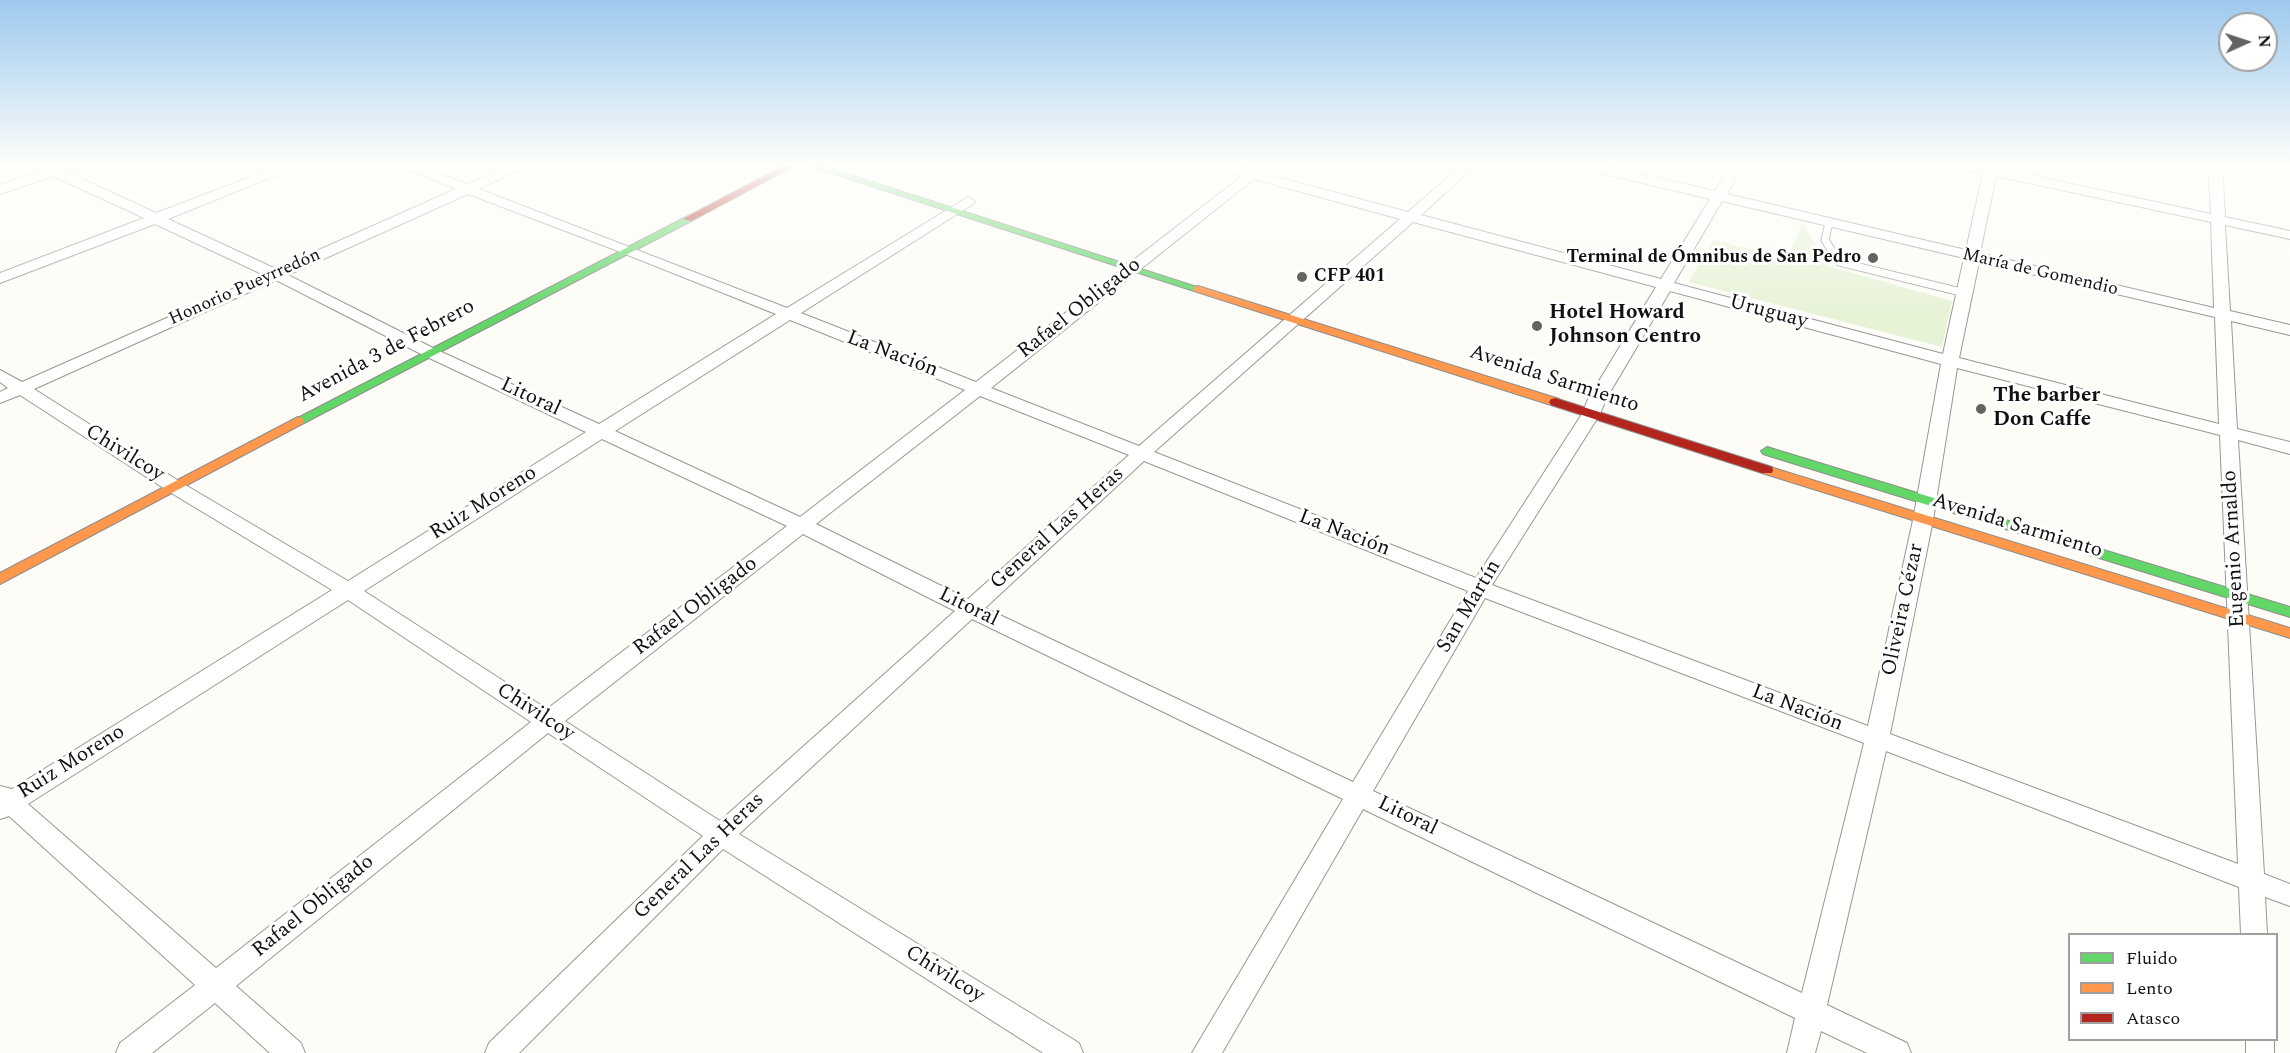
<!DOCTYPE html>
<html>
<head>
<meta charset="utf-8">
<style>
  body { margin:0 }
  #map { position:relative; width:2290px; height:1053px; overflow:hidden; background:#fdfcf7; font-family:Spectral,serif }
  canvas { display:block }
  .legend { position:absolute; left:2068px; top:933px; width:210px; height:108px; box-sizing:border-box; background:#fff; border:2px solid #a0a0a0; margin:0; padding:8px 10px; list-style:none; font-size:18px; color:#111 }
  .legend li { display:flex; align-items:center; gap:12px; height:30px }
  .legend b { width:30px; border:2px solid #a0a0a0 }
  .north { position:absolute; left:2218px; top:12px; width:60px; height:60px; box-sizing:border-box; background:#fff; border:2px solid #a0a0a0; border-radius:50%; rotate:87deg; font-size:16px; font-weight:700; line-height:24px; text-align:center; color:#111 }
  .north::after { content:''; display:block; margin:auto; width:21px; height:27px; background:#646362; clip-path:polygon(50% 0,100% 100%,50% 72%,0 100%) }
</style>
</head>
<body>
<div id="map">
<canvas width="2290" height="1053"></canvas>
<ul class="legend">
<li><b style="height:8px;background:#63d668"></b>Fluido</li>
<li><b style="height:8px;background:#ff974d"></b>Lento</li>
<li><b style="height:8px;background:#b3261e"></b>Atasco</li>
</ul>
<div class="north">N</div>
</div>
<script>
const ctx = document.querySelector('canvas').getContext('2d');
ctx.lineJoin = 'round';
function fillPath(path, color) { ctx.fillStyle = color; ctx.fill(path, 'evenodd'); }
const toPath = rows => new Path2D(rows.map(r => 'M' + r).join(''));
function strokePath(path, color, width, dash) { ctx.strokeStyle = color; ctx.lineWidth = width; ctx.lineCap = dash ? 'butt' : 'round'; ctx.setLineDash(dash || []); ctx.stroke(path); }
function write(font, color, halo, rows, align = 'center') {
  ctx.font = font + ' Spectral,serif'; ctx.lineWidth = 6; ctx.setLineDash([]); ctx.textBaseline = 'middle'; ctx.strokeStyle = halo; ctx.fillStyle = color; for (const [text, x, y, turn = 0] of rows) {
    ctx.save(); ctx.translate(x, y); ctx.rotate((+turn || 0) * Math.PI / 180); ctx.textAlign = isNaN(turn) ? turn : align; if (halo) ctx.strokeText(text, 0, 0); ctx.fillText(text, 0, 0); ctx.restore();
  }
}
fillPath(toPath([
  [1803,223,1828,266,1952,301,1942,347,1689,282,1713,240,1787,258]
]), '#e7f3d7');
const lane = toPath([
  [1829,223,1825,240,1839,262,1965,293]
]);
const street = toPath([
  [33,164,54,166,79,164,65,171,156,213,285,164,304,164,168,219,276,269,456,189,395,164,414,164,467,184,512,164,530,164,479,189,787,308,968,197,975,201,973,204,801,313,976,382,1242,176,1207,167,1206,164,1228,164,1249,170,1257,164,1271,164,1262,173,1408,212,1463,164,1477,164,1421,215,1661,279,1710,199,1575,167,1574,164,1598,164,1715,191,1731,164,1744,164,1727,194,1966,250,1983,173,1953,167,1952,164,1999,164,1998,168,2211,214,2208,164,2222,164,2225,217,2290,231,2290,239,2225,225,2230,311,2290,325,2290,335,2231,321,2237,429,2290,442,2290,454,2238,440,2264,874,2290,884,2290,906,2265,897,2267,934,2241,934,2239,887,1886,751,1827,1005,1907,1043,1911,1053,1867,1053,1821,1031,1815,1053,1787,1053,1795,1018,1363,809,1222,1053,1192,1053,1343,799,972,619,739,834,1079,1043,1083,1053,1043,1053,723,849,519,1053,485,1053,489,1043,703,836,548,733,236,986,301,1043,305,1053,270,1053,215,1003,152,1053,116,1053,120,1043,195,985,9,816,0,819,0,786,12,789,332,590,168,491,20,395,0,403,0,392,8,388,0,382,0,370,22,382,264,275,155,224,0,283,0,273,144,218,53,176,0,194,0,185,42,170,33,164],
  [1996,176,2211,222,2214,308,1980,253,1996,176],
  [1254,179,1400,219,1139,446,991,388,1254,179],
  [468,194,605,246,776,314,599,424,435,349,288,275,468,194],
  [1722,201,1964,258,1943,354,1674,283,1722,201],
  [1413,222,1656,287,1588,399,1582,414,1476,578,1154,452,1413,222],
  [1979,262,2215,317,2219,424,1959,358,1979,262],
  [276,280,423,355,586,432,348,581,182,483,34,389,276,280],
  [1670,291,1941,364,1913,520,1868,726,1492,585,1600,414,1606,399,1670,291],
  [790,320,965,390,800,517,615,431,790,320],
  [1957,368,2220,435,2238,864,1890,734,1933,520,1957,368],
  [980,396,1129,455,968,599,816,524,980,396],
  [602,439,787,526,547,709,364,591,602,439],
  [1144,461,1468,591,1353,782,985,608,1144,461],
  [803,534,955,611,720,821,565,721,803,534],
  [1485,598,1864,743,1802,993,1373,791,1485,598],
  [348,600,531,722,216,968,28,804,348,600],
  [2246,1040,2274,1040,2274,1053,2246,1053,2246,1040]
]);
const fast = toPath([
  [803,164,817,164,1203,289,1202,291,1194,291,803,164],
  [688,216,693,219,691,221,302,424,298,425,292,421,688,216],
  [1767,447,2290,607,2290,617,1763,454,1761,451,1767,447]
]);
const slow = toPath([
  [1198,286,1559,399,1561,402,1559,405,1551,405,1194,291,1194,287,1198,286],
  [298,417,302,418,304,421,302,424,0,584,0,573,298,417],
  [1767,466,2290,628,2290,638,1762,473,1761,470,1767,466]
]);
const jam = toPath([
  [787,164,798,164,691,221,683,219,787,164],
  [1555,398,1772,467,1773,470,1772,473,1762,473,1551,405,1549,402,1551,399,1555,398]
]);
strokePath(lane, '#979795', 9);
strokePath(street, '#979795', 2);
strokePath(fast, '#8e8d8b', 2);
strokePath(slow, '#8e8d8b', 2);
strokePath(jam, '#8e8d8b', 2);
strokePath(lane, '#fffffe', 7);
fillPath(street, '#fffffe');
fillPath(fast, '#63d668');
fillPath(slow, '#ff974d');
fillPath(jam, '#b3261e');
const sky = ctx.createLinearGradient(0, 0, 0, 312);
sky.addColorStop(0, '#9dc9ee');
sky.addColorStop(0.53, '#fefefb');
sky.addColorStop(1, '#fefefb00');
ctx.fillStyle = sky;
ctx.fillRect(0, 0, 2290, 312);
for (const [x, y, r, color] of [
  [1873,258,6,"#646362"],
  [1302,277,6,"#646362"],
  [1537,326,6,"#646362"],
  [1981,409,6,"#646362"]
]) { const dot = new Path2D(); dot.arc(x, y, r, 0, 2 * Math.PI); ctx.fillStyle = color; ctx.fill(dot); strokePath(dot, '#fff', 2); }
write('bold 18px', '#111', '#fff', [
  ["Terminal de Ómnibus de San Pedro",1861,258],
  ["CFP 401",1314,277,"left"]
], 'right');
write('18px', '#111', '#fff', [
  ["María de Gomendio",2040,273,13],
  ["Honorio Pueyrredón",245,288,-24]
]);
write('21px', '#111', '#fff', [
  ["Rafael Obligado",1080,309,-38],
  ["Uruguay",1768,313,15],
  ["Avenida 3 de Febrero",387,352,-28],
  ["La Nación",892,355,21],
  ["Avenida Sarmiento",1554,380,18],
  ["Litoral",530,398,25],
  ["Chivilcoy",124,454,32],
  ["Ruiz Moreno",484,504,-32],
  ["Avenida Sarmiento",2017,527,17],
  ["General Las Heras",1058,529,-42],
  ["La Nación",1344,534,21],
  ["Eugenio Arnaldo",2235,549,-93],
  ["Rafael Obligado",696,607,-37],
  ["San Martín",1470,607,-59],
  ["Litoral",968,608,26],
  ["Oliveira Cézar",1904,610,-78],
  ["La Nación",1797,709,21],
  ["Chivilcoy",535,713,33],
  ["Ruiz Moreno",72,763,-32],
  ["Litoral",1407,817,26],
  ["General Las Heras",700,857,-44],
  ["Rafael Obligado",314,907,-39],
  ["Chivilcoy",944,975,32]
]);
write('bold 21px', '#111', '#fff', [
  ["Hotel Howard",1549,314],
  ["Johnson Centro",1549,338],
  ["The barber",1993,397],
  ["Don Caffe",1993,421]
], 'left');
</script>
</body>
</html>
